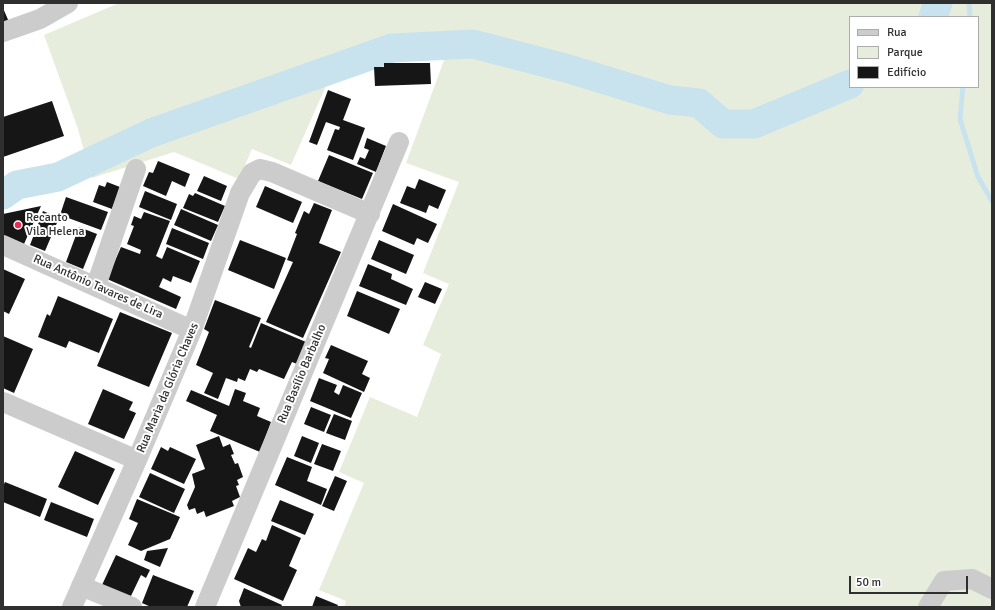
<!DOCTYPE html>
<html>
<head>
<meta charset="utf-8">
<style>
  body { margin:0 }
  #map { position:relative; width:995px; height:610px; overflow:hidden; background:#fff; font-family:Signika,sans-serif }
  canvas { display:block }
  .frame { position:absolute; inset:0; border:4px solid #2f2f2f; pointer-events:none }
  .legend { position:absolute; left:849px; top:16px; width:130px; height:72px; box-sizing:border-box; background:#fff; border:1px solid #acacac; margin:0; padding:5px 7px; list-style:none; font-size:12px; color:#2f2f2f }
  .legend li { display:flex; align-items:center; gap:8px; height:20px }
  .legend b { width:20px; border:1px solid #acacac }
  .scale { position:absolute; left:849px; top:576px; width:119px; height:18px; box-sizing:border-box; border:2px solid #2f2f2f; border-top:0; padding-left:5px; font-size:12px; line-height:14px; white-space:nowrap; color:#2f2f2f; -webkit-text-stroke:3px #fff; paint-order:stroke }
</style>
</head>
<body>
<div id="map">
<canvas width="995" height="610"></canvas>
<div class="frame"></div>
<ul class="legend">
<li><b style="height:5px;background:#ccc"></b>Rua</li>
<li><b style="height:11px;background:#e7eddc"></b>Parque</li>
<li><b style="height:11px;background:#161616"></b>Edifício</li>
</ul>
<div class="scale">50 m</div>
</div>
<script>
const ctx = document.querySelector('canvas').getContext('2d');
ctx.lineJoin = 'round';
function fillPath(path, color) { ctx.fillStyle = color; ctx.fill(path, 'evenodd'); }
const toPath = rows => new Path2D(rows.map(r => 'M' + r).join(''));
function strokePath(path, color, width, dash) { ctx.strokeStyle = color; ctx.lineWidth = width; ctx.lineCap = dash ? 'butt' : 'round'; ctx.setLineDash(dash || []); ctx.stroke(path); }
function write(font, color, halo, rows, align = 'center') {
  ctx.font = font + ' Signika,sans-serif'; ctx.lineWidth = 4; ctx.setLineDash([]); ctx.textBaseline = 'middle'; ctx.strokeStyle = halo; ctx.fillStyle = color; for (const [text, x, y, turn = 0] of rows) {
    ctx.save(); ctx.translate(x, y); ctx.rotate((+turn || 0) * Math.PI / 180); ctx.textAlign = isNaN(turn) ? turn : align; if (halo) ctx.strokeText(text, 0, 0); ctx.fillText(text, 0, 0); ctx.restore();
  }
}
fillPath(toPath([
  [119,3,992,3,992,607,344,607,346,601,319,590,364,483,339,472,370,397,417,417,441,354,423,345,449,284,423,273,459,182,406,163,446,55,382,58,329,79,291,165,252,149,239,179,174,152,92,178,77,126,44,35],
  [850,17,978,17,978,87,850,87]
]), '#e7eddc');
strokePath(toPath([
  [969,3,970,17],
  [963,87,960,119,978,177,992,201]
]), '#c8e3ed', 5);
strokePath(toPath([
  [933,17,938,3],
  [3,195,17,185,58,177,151,133,392,48,473,44,569,69,670,100,699,103,723,124,754,124,850,84]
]), '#c8e3ed', 29);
fillPath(toPath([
  [3,8,9,22,3,24],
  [384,63,430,63,431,84,375,86,374,67,384,67],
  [328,90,351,99,343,120,365,128,353,160,327,150,335,129,339,130,340,127,326,122,317,145,309,142],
  [52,101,64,136,3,157,3,117],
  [367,138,386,146,376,172,357,164,360,157,365,159,369,150,364,148],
  [329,155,373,173,362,199,318,181],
  [158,161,190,174,185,187,172,181,166,196,143,186,149,172,153,173],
  [204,176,227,186,221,201,197,191],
  [419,179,446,190,438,209,429,205,426,213,400,203,407,186,415,189],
  [107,182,120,187,112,209,93,202,99,185,105,187],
  [265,186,302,202,293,223,256,207],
  [145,191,177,204,171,220,139,207],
  [195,193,225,206,218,222,183,208,189,194,193,196],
  [66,197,108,212,101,230,60,215],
  [314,203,332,210,319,243,341,252,303,338,266,322,293,262,287,260,297,234,295,233,304,211,309,214],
  [393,204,437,224,428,243,417,238,414,245,382,231],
  [41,206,24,244,3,235,3,214],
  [181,209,218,225,211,241,174,225],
  [43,211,59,218,45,251,30,245],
  [144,212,170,221,156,256,162,259,167,247,200,261,191,283,173,276,171,282,163,278,159,287,181,297,176,309,107,279,121,247,140,254,141,250,127,244,134,226,131,225,134,216,141,219],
  [79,227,97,234,83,269,66,262],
  [172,228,209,243,203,259,166,244],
  [240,240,286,258,274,289,228,270],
  [379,240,414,255,406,274,371,259],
  [368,264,392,274,391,279,413,289,406,305,359,286],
  [3,269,25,279,9,314,3,311],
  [425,282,442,289,435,304,418,297],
  [357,291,400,309,389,334,347,316],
  [58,296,113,319,99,353,69,341,66,348,38,337,47,314,50,316],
  [215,300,261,318,249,347,251,348,261,323,306,342,297,364,292,362,284,379,259,369,257,372,250,369,245,381,238,378,237,382,226,378,218,399,204,393,213,373,196,365,209,332,204,329],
  [120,312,172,333,149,387,97,366],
  [3,336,33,349,14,393,3,388],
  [331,345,368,361,362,374,370,378,364,392,323,373,329,359,325,358],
  [319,378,337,385,334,392,339,395,343,385,362,393,351,418,310,401],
  [103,389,133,402,129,410,136,413,124,439,88,424],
  [235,389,246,393,243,401,260,408,257,416,271,422,260,452,210,431,217,415,186,401,191,390,229,406],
  [311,407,331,415,324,432,304,424],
  [334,414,352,421,345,440,326,433],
  [219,436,223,447,230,444,234,454,231,455,235,464,238,463,243,477,237,480,239,485,236,486,240,497,232,501,234,506,206,517,204,511,197,514,195,508,189,510,187,505,195,487,192,474,205,469,196,445],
  [302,436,319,443,311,463,294,456],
  [322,444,341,451,333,471,314,464],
  [161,447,168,451,170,447,196,459,184,484,151,469],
  [75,451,115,469,98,505,58,487],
  [287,457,312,467,307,481,327,489,321,505,275,485],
  [150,473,185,489,174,513,139,497],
  [335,476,347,481,334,511,322,506],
  [5,482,47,499,40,517,3,502,3,486],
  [137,499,180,517,170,539,141,551,128,545,138,523,129,519],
  [280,500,314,514,305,535,271,521],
  [51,502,94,519,87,537,44,520],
  [272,525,301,538,289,566,297,570,283,601,234,579,248,548,256,552,262,539,266,541],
  [168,548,160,567,144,560,147,551],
  [116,555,150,570,146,578,141,575,130,598,102,585],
  [153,575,194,591,187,607,151,607,142,603],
  [244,588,282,605,281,607,241,607,239,601],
  [316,596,338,605,337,607,312,607]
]), '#161616');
strokePath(toPath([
  [3,32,40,19,68,3],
  [3,245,192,330],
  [96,286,136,169],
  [3,402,137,460],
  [81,586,132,607],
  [72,607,137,460,192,330,240,193,252,173,260,169,272,172,370,214],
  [205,607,399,142],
  [928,607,944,581,972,579,992,589]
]), '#ccc', 20);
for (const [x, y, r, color] of [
  [18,225,4,"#eb2b51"]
]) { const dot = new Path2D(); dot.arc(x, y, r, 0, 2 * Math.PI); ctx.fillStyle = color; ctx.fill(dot); strokePath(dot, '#fff', 1.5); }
write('12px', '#2f2f2f', '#fff', [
  ["Recanto",26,218],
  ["Vila Helena",26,232]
], 'left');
write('12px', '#2f2f2f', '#fff', [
  ["Rua Antônio Tavares de Lira",98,287,24],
  ["Rua Basílio Barbalho",302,374,-67],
  ["Rua Maria da Glória Chaves",168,388,-67]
]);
</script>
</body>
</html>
